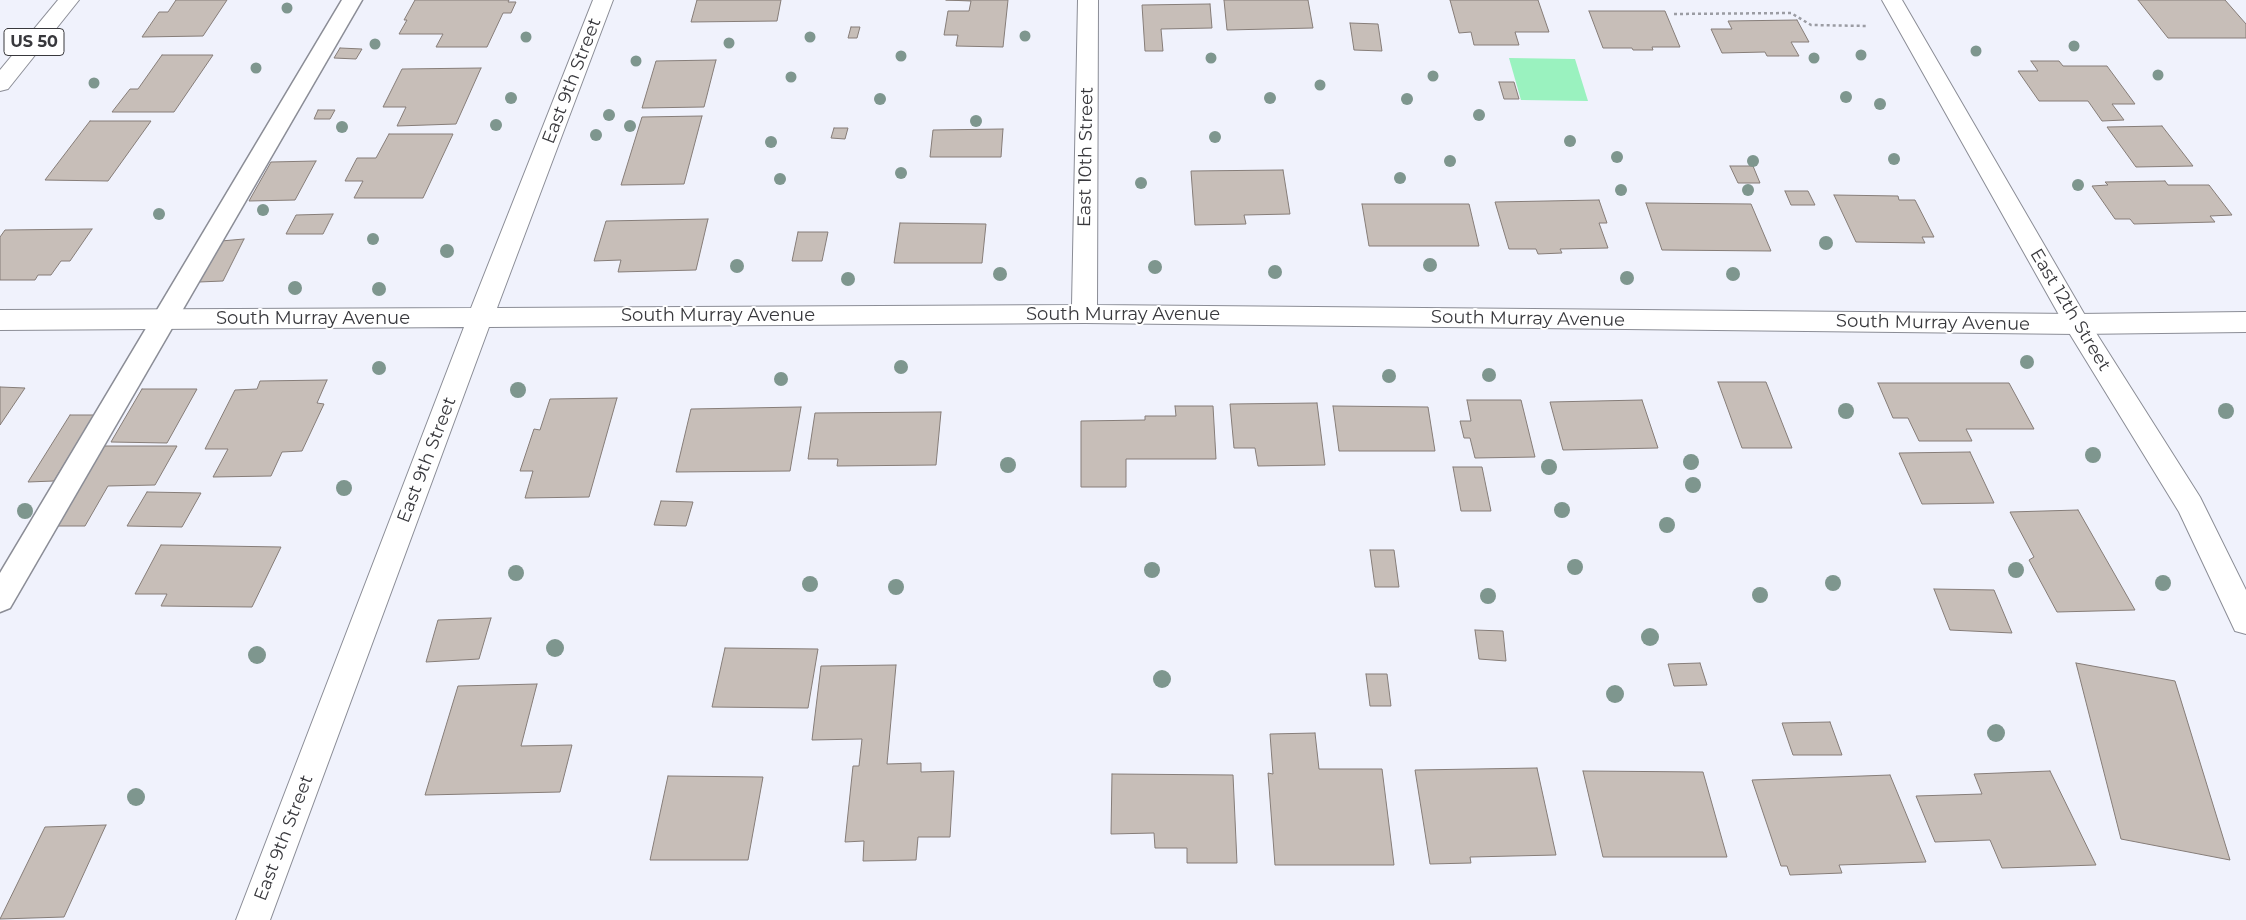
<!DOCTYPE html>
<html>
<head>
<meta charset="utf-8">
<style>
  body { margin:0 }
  canvas { display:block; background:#f0f2fc }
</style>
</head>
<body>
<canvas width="2246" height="920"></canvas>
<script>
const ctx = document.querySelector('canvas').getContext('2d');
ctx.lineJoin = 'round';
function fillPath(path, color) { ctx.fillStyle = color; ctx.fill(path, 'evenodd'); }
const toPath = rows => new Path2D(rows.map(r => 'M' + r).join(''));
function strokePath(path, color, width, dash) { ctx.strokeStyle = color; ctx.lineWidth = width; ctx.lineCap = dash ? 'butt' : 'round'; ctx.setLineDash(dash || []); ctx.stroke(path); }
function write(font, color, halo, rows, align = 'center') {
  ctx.font = font + ' Montserrat,sans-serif'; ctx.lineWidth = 4; ctx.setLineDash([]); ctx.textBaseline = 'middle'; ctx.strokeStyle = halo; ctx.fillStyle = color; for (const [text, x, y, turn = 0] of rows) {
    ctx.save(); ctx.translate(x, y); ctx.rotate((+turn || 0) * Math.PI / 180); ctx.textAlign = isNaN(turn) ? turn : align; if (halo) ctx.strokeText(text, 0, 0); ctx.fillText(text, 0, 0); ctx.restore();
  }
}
fillPath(toPath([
  [1509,58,1575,59,1588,101,1521,100]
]), '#9af2bf');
const building = toPath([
  [176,0,227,0,203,36,142,37,159,12,168,12,176,0],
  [415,0,509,0,508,2,516,2,511,13,503,13,487,47,436,47,443,34,399,34,407,20,404,20,415,0],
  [697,0,781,0,777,21,691,22,697,0],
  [946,0,1008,0,1003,47,956,46,958,35,944,35,948,11,969,11,971,1,946,0],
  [1224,0,1308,0,1313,28,1227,30,1224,0],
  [1450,0,1538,0,1549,32,1515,32,1519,45,1474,45,1471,32,1459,33,1450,0],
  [2138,0,2225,0,2246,24,2246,38,2168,38,2138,0],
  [1210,4,1212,28,1161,29,1163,51,1145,51,1142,5,1210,4],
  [1589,11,1665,11,1680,47,1652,47,1653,50,1633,50,1632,48,1603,48,1589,11],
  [1797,20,1809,42,1791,42,1799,56,1767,56,1765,52,1722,53,1711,29,1732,29,1728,21,1797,20],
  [1350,23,1378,24,1382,51,1354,50,1350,23],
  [851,27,860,27,857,38,848,38,851,27],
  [340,48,362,49,356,59,334,58,340,48],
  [162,55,213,55,174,112,112,112,130,89,138,89,162,55],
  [716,60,704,107,642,108,656,61,716,60],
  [2031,61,2059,61,2063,66,2107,66,2135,104,2112,104,2124,120,2102,121,2088,101,2039,101,2018,71,2038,71,2031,61],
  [481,68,456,124,397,126,406,107,383,107,402,69,481,68],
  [1499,82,1514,82,1519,99,1504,99,1499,82],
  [318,110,335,110,330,119,314,119,318,110],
  [702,116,684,184,621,185,642,117,702,116],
  [90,121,151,121,108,181,45,180,90,121],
  [2162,126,2193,166,2136,167,2107,127,2162,126],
  [834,128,848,128,845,139,831,138,834,128],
  [1003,129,1001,157,930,157,933,130,1003,129],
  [389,134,453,134,423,198,354,198,363,181,345,181,357,158,376,158,389,134],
  [316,161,295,200,249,201,271,162,316,161],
  [1730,166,1753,166,1760,183,1738,183,1730,166],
  [1283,170,1290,214,1244,215,1246,224,1195,225,1191,171,1283,170],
  [2165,181,2168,185,2209,185,2232,215,2210,216,2215,222,2134,224,2130,219,2115,219,2092,186,2108,185,2105,182,2165,181],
  [1785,191,1808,191,1815,205,1791,205,1785,191],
  [1834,195,1898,196,1899,200,1915,200,1934,237,1922,237,1925,243,1856,242,1834,195],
  [1599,200,1607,223,1599,223,1608,248,1560,249,1562,253,1538,254,1536,249,1509,249,1495,202,1599,200],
  [1646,203,1751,204,1771,251,1662,250,1646,203],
  [1362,204,1469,204,1479,246,1369,246,1362,204],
  [333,214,323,234,286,234,296,215,333,214],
  [708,219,696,270,618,272,621,260,594,261,606,221,708,219],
  [900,223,986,224,982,263,894,263,900,223],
  [92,229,70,261,61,261,51,275,38,275,35,280,0,280,0,237,5,230,92,229],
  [798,232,828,232,822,261,792,261,798,232],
  [244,239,223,281,199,282,221,241,244,239],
  [327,380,317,403,324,404,302,451,282,452,271,476,213,477,228,449,205,449,235,390,257,389,260,381,327,380],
  [1718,382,1766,382,1792,448,1742,448,1718,382],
  [1878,383,2009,383,2034,429,1966,429,1972,441,1919,441,1908,418,1893,418,1878,383],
  [0,387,25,388,0,425,0,387],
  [142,389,197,389,167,443,111,442,142,389],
  [617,398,589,497,525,498,533,471,520,471,534,429,540,430,550,399,617,398],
  [1467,400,1521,400,1535,457,1475,458,1470,438,1464,438,1460,421,1471,421,1467,400],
  [1642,400,1658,448,1563,450,1550,402,1642,400],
  [1317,403,1325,465,1258,466,1255,448,1234,448,1230,404,1317,403],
  [1175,406,1213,406,1216,459,1126,459,1126,487,1081,487,1081,421,1145,420,1145,416,1176,416,1175,406],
  [1333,406,1428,407,1435,451,1339,451,1333,406],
  [801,407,790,471,676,472,691,409,801,407],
  [941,412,936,465,837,466,838,459,808,459,815,413,941,412],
  [70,415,94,415,54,481,28,482,70,415],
  [103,446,177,446,155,485,108,486,85,526,57,526,103,446],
  [1970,452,1994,503,1922,504,1899,453,1970,452],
  [1453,467,1482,467,1491,511,1461,511,1453,467],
  [147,492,201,493,182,527,127,526,147,492],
  [661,501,693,502,686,526,654,525,661,501],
  [2078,510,2135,610,2057,612,2029,560,2034,557,2010,512,2078,510],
  [161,545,281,547,252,607,161,606,167,594,135,594,161,545],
  [1370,550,1394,550,1399,587,1375,587,1370,550],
  [1934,589,1994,590,2012,633,1950,630,1934,589],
  [491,618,479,659,426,662,438,620,491,618],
  [1475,630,1503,631,1506,661,1479,659,1475,630],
  [725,648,818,649,808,708,712,707,725,648],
  [1700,663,1707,685,1674,686,1668,664,1700,663],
  [2076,663,2175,681,2230,860,2121,839,2076,663],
  [896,665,887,764,921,763,921,772,954,771,950,837,918,837,916,860,863,861,864,841,845,842,853,766,859,766,862,739,812,740,821,666,896,665],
  [1366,674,1387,674,1391,706,1370,706,1366,674],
  [537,684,521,746,572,745,560,792,425,795,458,686,537,684],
  [1830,722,1842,755,1793,755,1782,723,1830,722],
  [1315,733,1319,769,1382,769,1394,865,1275,865,1268,773,1273,774,1270,734,1315,733],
  [1537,768,1556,855,1470,857,1471,863,1430,864,1415,770,1537,768],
  [1583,771,1703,772,1727,857,1603,857,1583,771],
  [2050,771,2096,865,2002,868,1990,840,1935,842,1916,796,1982,794,1974,774,2050,771],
  [1112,774,1233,775,1237,863,1187,863,1187,848,1155,848,1154,833,1111,834,1112,774],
  [1890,775,1926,862,1839,865,1842,873,1790,875,1787,866,1781,866,1752,780,1890,775],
  [668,776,763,777,748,860,650,860,668,776],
  [106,825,64,917,0,919,45,827,106,825]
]);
fillPath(building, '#c7beb8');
strokePath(building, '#867d78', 1);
const lane = toPath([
  [342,0,362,0,10,608,0,612,0,573,342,0]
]);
const street = toPath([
  [593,0,613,0,497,308,1072,305,1078,0,1098,0,1097,305,2077,314,2246,312,2246,332,2077,334,1084,323,489,327,270,920,236,920,464,327,0,330,0,310,471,308,593,0]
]);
const secondary = toPath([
  [1882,0,1902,0,2086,317,2200,497,2246,590,2246,634,2235,631,2179,512,2068,331,1882,0]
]);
const highway = toPath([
  [58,0,79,0,8,89,0,91,0,70,58,0]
]);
strokePath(lane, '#8b8d96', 3);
strokePath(street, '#8b8d96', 2);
strokePath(secondary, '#8b8d96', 2);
strokePath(highway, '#8b8d96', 2);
strokePath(toPath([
  [1674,14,1791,13,1811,25,1867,26]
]), '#9b9ca3', 2.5, [3, 3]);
fillPath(lane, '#fff');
fillPath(street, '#fff');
fillPath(secondary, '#fff');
fillPath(highway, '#fff');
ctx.fillStyle = '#7e968e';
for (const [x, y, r] of [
  [287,8,5.5],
  [1025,36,5.5],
  [526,37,5.5],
  [810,37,5.5],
  [729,43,5.5],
  [375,44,5.5],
  [2074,46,5.5],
  [1976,51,5.5],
  [1861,55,5.5],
  [901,56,5.5],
  [1211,58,5.5],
  [1814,58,5.5],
  [636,61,5.5],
  [256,68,5.5],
  [2158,75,5.5],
  [1433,76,5.5],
  [791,77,5.5],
  [94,83,5.5],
  [1320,85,5.5],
  [1846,97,6],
  [511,98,6],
  [1270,98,6],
  [880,99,6],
  [1407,99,6],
  [1880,104,6],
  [609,115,6],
  [1479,115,6],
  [976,121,6],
  [496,125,6],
  [630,126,6],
  [342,127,6],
  [596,135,6],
  [1215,137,6],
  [1570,141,6],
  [771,142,6],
  [1617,157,6],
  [1894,159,6],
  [1450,161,6],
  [1753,161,6],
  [901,173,6],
  [1400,178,6],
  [780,179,6],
  [1141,183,6],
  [2078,185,6],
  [1621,190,6],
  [1748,190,6],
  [263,210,6],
  [159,214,6],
  [373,239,6],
  [1826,243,7],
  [447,251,7],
  [1430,265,7],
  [737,266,7],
  [1155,267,7],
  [1275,272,7],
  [1000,274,7],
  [1733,274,7],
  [1627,278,7],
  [848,279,7],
  [295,288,7],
  [379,289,7],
  [2027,362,7],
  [901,367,7],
  [379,368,7],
  [1489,375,7],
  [1389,376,7],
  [781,379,7],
  [518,390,8],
  [1846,411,8],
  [2226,411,8],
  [2093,455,8],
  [1691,462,8],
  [1008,465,8],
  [1549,467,8],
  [1693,485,8],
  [344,488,8],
  [1562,510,8],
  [25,511,8],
  [1667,525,8],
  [1575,567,8],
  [1152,570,8],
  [2016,570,8],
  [516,573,8],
  [1833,583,8],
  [2163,583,8],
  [810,584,8],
  [896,587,8],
  [1760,595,8],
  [1488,596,8],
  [1650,637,9],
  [555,648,9],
  [257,655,9],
  [1162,679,9],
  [1615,694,9],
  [1996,733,9],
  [136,797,9]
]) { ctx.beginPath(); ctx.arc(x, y, r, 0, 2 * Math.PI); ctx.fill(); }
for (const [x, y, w] of [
  [34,42,60]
]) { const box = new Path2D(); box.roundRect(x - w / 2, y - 13.5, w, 27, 4); ctx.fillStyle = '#fff'; ctx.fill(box); strokePath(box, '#38383c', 1); }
write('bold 16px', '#38383c', null, [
  ["US 50",34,42]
]);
write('18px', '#38383c', '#fff', [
  ["East 9th Street",572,81,-69],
  ["East 10th Street",1086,157,-89],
  ["East 12th Street",2070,310,59],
  ["South Murray Avenue",1123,315],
  ["South Murray Avenue",718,316],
  ["South Murray Avenue",313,319],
  ["South Murray Avenue",1528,319,1],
  ["South Murray Avenue",1933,323,1],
  ["East 9th Street",427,460,-69],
  ["East 9th Street",284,838,-69]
]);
</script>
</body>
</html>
